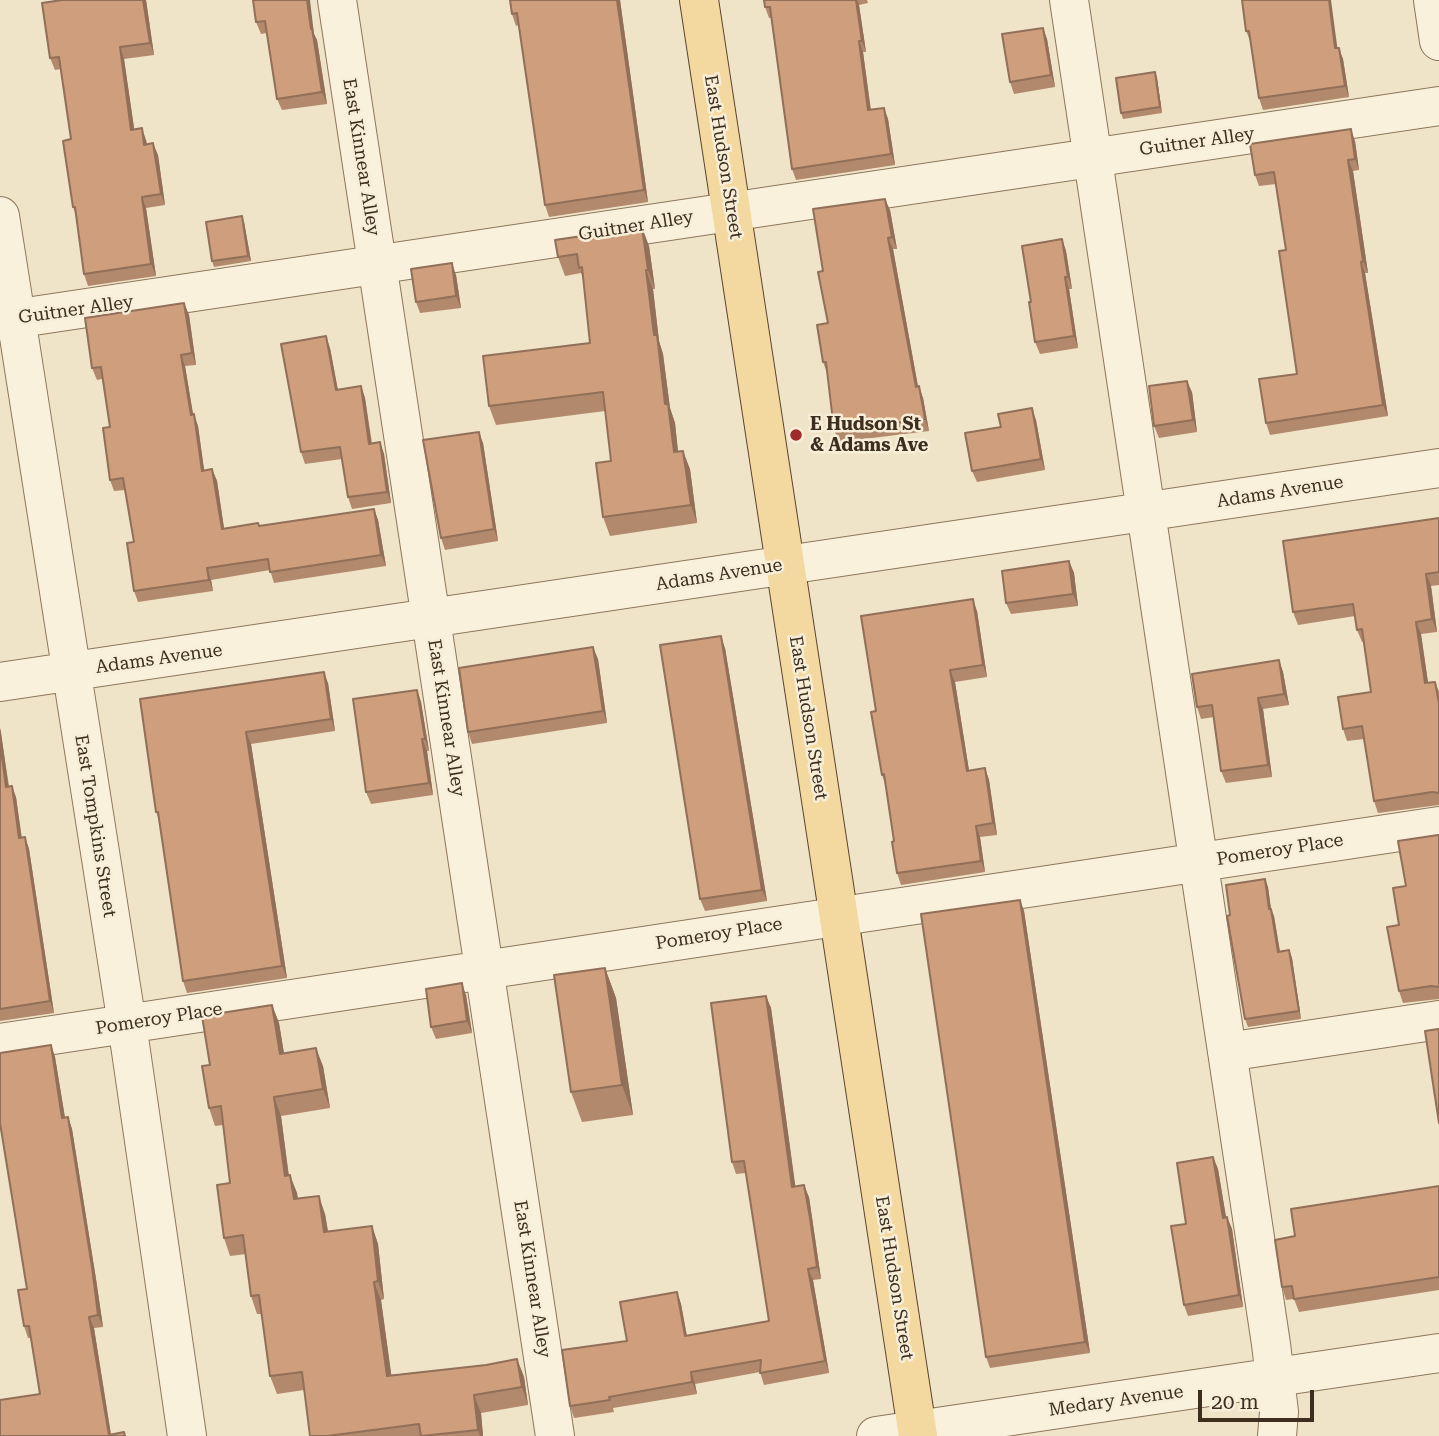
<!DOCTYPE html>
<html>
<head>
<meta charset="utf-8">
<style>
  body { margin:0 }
  #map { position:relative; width:1439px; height:1436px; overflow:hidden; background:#f0e4c8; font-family:"Roboto Serif",serif }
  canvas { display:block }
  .scale { position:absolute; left:1198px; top:1390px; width:116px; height:32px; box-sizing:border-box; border:4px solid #3d2e20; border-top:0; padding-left:9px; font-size:21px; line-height:24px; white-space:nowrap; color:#3d2e20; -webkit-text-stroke:5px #f7eed8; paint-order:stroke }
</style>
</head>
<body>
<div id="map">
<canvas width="1439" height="1436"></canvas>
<div class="scale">20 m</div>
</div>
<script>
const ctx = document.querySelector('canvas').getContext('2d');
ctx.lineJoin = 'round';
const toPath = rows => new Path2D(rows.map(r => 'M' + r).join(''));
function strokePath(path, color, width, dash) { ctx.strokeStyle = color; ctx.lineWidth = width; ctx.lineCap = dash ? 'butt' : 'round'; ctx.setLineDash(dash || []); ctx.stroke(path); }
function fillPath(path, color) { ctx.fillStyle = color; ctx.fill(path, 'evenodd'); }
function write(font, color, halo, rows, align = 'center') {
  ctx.font = font + ' "Roboto Serif",serif'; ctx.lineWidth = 5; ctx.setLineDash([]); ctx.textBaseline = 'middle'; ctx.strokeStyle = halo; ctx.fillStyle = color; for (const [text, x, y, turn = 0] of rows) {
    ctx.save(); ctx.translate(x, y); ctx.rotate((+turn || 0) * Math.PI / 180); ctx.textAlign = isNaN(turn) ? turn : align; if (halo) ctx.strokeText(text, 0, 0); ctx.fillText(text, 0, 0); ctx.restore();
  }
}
const minor = toPath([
  [337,0,555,1436],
  [1069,0,1271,1344,1279,1412,1277,1436],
  [1433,0,1439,41],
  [0,216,127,1024,187,1436],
  [0,321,1439,106],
  [0,682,1439,468],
  [0,1043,1439,826],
  [1227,1052,1439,1020],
  [876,1436,1439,1353]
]);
const major = toPath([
  [699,0,918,1436]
]);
strokePath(minor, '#8d765c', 40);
strokePath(major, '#5b4430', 40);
strokePath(minor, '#faf1dc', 38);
strokePath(major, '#f3d9a0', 38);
fillPath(toPath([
  [62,0,146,0,154,55,124,59,134,129,146,140,147,145,158,155,165,205,146,208,156,276,88,286,84,274,76,216,73,207,71,139,61,69,55,70,50,58],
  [253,0,314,34,317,40,327,104,282,110,277,99,267,33,261,34,256,22],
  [620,0,648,202,549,217,545,205,519,25,516,26,512,14],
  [764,0,867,0,868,3,859,5,866,52,863,52,871,110,884,108,888,119,895,165,796,180,792,169,771,18,769,18,765,7],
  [1242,0,1337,48,1343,59,1349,97,1263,110,1259,98,1251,43,1246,31],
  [1043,28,1047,39,1055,87,1014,94,1010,82],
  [1155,72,1157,78,1162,113,1123,119,1121,113],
  [1355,141,1359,170,1353,171,1368,273,1365,273,1388,416,1270,435,1266,423,1297,374,1286,250,1276,184,1259,186,1255,175],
  [890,210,897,249,893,249,918,386,923,398,929,431,839,442,834,430,827,373,823,362,828,323,823,271],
  [244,222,251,261,214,267,212,261],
  [1062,239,1066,251,1072,289,1069,289,1078,348,1040,354,1035,342,1031,302],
  [555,240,649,246,655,289,653,289,659,341,663,354,670,408,675,423,678,451,690,469,697,523,610,536,603,517,611,461,605,411,496,425,489,406,590,343,584,280,581,273,565,276,558,257],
  [456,275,461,308,420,313,416,302],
  [184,303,189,315,196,365,185,366,193,414,198,426,204,471,212,469,217,481,224,529,259,526,374,509,378,520,386,566,274,583,270,570,211,580,213,591,138,602,134,591,134,542,125,490,114,491,110,480,110,427,102,379,97,380,92,368],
  [330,348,338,390,361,386,365,398,372,443,380,442,384,454,391,503,352,509,348,497,342,459,305,464,301,452],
  [1192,392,1197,432,1159,438,1154,426],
  [1036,420,1045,470,977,482,972,471,1001,427],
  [483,443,498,541,445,550,441,538],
  [1439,518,1439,585,1431,586,1437,632,1421,634,1428,683,1435,682,1439,691,1439,805,1378,813,1374,801,1364,739,1347,741,1343,729,1371,692,1364,642,1362,642,1357,630,1355,616,1298,625,1293,612],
  [1069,561,1074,573,1078,606,1011,614,1006,603],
  [977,611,987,677,955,682,969,771,985,768,989,780,997,835,980,837,985,872,901,885,897,873,894,841,886,786,882,775],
  [725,648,767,901,705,911,700,899],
  [598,659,607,723,472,744,468,732],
  [1279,660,1283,672,1289,705,1263,709,1272,777,1226,783,1221,771,1214,717,1201,719,1197,707],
  [328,683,335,731,251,744,287,978,187,993,183,981,160,822,156,812,140,699],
  [417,690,421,702,429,751,427,751,433,795,371,804,366,792],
  [0,728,9,786,16,797,22,838,25,837,29,849,54,1013,0,1021],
  [1439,835,1439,999,1403,1003,1399,991,1399,925,1406,886],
  [1265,879,1268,887,1271,909,1274,916,1280,951,1289,950,1292,958,1301,1019,1248,1027,1245,1019],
  [1020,900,1024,911,1090,1353,990,1368,986,1357],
  [605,968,616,998,633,1115,582,1122,571,1092],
  [466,995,472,1033,436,1039,431,1027],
  [766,996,771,1008,795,1186,809,1197,821,1279,813,1280,829,1373,764,1385,760,1372,695,1384,697,1394,613,1408,614,1412,574,1418,570,1406,627,1341,677,1292,681,1304,687,1336,769,1321,746,1173,736,1174,732,1162],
  [272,1005,279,1023,284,1053,323,1066,330,1108,281,1116,289,1176,297,1193,298,1199,325,1214,328,1231,372,1226,378,1244,384,1299,381,1300,391,1375,486,1365,517,1359,524,1377,528,1405,481,1413,483,1436,310,1436,304,1390,277,1394,270,1376,262,1314,257,1314,251,1296,246,1254,230,1256,224,1238,230,1183,223,1125,215,1126,209,1108,210,1065],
  [51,1045,55,1057,65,1118,68,1117,72,1129,96,1279,103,1327,94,1328,111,1434,126,1436,0,1436,40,1394,31,1338,28,1338,24,1326,27,1289],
  [1213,1157,1218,1169,1226,1217,1227,1217,1232,1229,1243,1307,1188,1316,1184,1305,1186,1224],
  [1439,1186,1439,1290,1299,1312,1294,1299,1286,1300,1282,1287,1295,1236]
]), '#b2896c');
fillPath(toPath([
  [143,0,146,0,154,55,150,43],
  [307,0,310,0,314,34,317,40,327,104,322,92,311,29],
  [617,0,620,0,648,202,644,190],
  [856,0,857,0,859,5,866,52,862,41],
  [1329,0,1331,0,1339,60,1335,48],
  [1043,28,1047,39,1055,87,1051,75],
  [859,41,863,52,872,121,868,110],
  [120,47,124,59,136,141,131,130],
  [1339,48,1343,59,1349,97,1345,86],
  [1155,72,1157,78,1162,113,1160,107],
  [884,108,888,119,895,165,891,154],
  [142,128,146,140,149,157,144,145],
  [1351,129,1355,141,1359,170,1355,159],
  [153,143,158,155,165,205,161,194],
  [1348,160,1353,171,1368,273,1363,261],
  [142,197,146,208,156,276,151,264],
  [885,199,890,210,897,249,892,237],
  [242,216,244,222,251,261,248,256],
  [642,227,649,246,655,289,648,270],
  [888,238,893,249,920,398,916,387],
  [1062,239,1066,251,1072,289,1068,277],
  [1361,262,1365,273,1388,416,1383,405],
  [452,263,456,275,461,308,456,296],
  [646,270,653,289,659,341,663,354,670,408,675,423,680,471,674,452,665,404,654,335],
  [1065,277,1069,289,1078,348,1074,336],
  [184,303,189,315,196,365,192,353],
  [326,336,330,348,340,402,336,390],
  [181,355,185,366,195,426,191,415],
  [1187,381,1192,392,1197,432,1193,420],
  [361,386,365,398,373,456,369,444],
  [919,386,923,398,929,431,925,419],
  [1032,408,1036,420,1045,470,1041,459],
  [194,414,198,426,206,483,202,471],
  [479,432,483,443,498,541,494,529],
  [380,442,384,454,391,503,387,492],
  [683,451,690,469,697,523,691,505],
  [212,469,217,481,226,541,222,529],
  [374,509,378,520,386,566,381,555],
  [1069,561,1074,573,1078,606,1073,594],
  [207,568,211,580,213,591,209,580],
  [1426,574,1431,586,1437,632,1432,619],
  [973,599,977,611,987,677,983,665],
  [1416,622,1421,634,1430,696,1425,683],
  [721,636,725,648,767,901,762,890],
  [593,647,598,659,607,723,603,711],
  [1279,660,1283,672,1289,705,1284,694],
  [950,670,955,682,971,783,967,771],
  [324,672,328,683,335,731,331,719],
  [417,690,421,702,429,751,425,739],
  [1258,698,1263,709,1272,777,1268,765],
  [0,728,1,732,10,798,6,787,0,742],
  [246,732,251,744,287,978,282,966],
  [422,739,427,751,433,795,429,783],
  [985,768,989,780,997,835,993,823],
  [12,786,16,797,23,850,19,838],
  [976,826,980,837,985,872,981,861],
  [25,837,29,849,54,1013,50,1001],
  [1265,879,1268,887,1272,917,1269,909],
  [1020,900,1024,911,1090,1353,1085,1342],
  [1271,909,1274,916,1281,959,1278,952],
  [1289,950,1292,958,1301,1019,1299,1011],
  [605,968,616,998,633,1115,622,1085],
  [462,983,466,995,472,1033,467,1021],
  [766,996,771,1008,797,1198,792,1187],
  [272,1005,279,1023,287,1072,280,1054],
  [51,1045,55,1057,67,1130,62,1118],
  [316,1048,323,1066,330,1108,323,1089],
  [274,1097,281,1116,291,1194,285,1176],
  [68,1117,72,1129,96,1279,103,1327,98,1315],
  [1213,1157,1218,1169,1228,1229,1223,1218],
  [290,1175,297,1193,300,1217,294,1199],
  [804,1185,809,1197,821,1279,817,1267],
  [319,1196,325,1214,331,1250,324,1232],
  [1227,1217,1232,1229,1243,1307,1239,1295],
  [372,1226,378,1244,384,1299,378,1281],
  [808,1269,813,1280,829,1373,825,1361],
  [374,1282,381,1300,394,1394,387,1376],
  [677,1292,681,1304,689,1348,685,1336],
  [89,1317,94,1328,111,1436,109,1436],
  [517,1359,524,1377,528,1405,522,1387],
  [691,1372,695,1384,697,1394,692,1382],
  [474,1395,481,1413,483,1436,480,1436,478,1430]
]), '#916f58');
const building = toPath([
  [62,0,143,0,150,43,120,47,131,130,142,128,144,145,153,143,161,194,142,197,151,264,84,274,75,207,73,207,63,141,71,139,59,57,50,58,42,3,62,0],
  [253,0,307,0,311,29,312,28,322,92,277,99,265,21,256,22,253,0],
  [510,0,617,0,644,190,545,205,517,13,512,14,510,0],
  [764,0,856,0,862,41,859,41,868,110,884,108,891,154,792,169,770,7,765,7,764,0],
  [1242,0,1329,0,1335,48,1339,48,1345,86,1259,98,1249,31,1246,31,1242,0],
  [1043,28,1051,75,1010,82,1002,34,1043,28],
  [1155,72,1160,107,1121,113,1116,78,1155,72],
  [1351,129,1355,159,1348,160,1363,261,1361,262,1383,405,1266,423,1259,379,1297,374,1279,251,1286,250,1274,172,1255,175,1250,144,1351,129],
  [885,199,892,237,888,238,916,387,919,386,925,419,834,430,826,362,823,362,817,325,828,323,818,272,823,271,813,209,885,199],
  [242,216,248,256,212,261,206,222,242,216],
  [642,227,648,270,646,270,654,335,657,335,665,404,668,404,674,452,683,451,691,505,603,517,596,463,611,461,603,392,489,406,483,356,590,343,582,267,579,268,577,254,558,257,555,240,642,227],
  [1062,239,1068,277,1065,277,1074,336,1035,342,1029,302,1031,302,1022,246,1062,239],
  [452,263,456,296,416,302,411,269,452,263],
  [184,303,192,353,181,355,191,415,194,414,202,471,212,469,222,529,258,523,259,526,374,509,381,555,270,572,268,559,207,568,209,580,134,591,127,543,134,542,123,478,110,480,103,428,110,427,101,367,92,368,85,318,184,303],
  [326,336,336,390,361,386,369,444,380,442,387,492,348,497,340,447,301,452,281,344,326,336],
  [1187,381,1193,420,1154,426,1149,386,1187,381],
  [1032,408,1041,459,972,471,965,433,1001,427,998,414,1032,408],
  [479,432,494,529,441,538,423,440,479,432],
  [1439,518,1439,572,1426,574,1432,619,1416,622,1425,683,1435,682,1439,703,1439,793,1432,792,1374,801,1362,726,1343,729,1338,697,1371,692,1362,629,1357,630,1353,604,1293,612,1283,541,1439,518],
  [1069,561,1073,594,1006,603,1002,571,1069,561],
  [973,599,983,665,950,670,967,771,985,768,993,823,976,826,981,861,897,873,892,842,894,841,884,774,882,775,871,712,876,711,861,616,973,599],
  [721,636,762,890,700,899,660,645,721,636],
  [593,647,603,711,468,732,459,668,593,647],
  [1279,660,1284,694,1258,698,1268,765,1221,771,1212,705,1197,707,1192,674,1279,660],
  [324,672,331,719,246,732,282,966,183,981,158,812,156,812,140,699,324,672],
  [417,690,425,739,422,739,429,783,366,792,353,699,417,690],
  [0,742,6,787,12,786,19,838,25,837,50,1001,0,1009,0,742],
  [1438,835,1439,835,1439,987,1431,986,1399,991,1387,927,1399,925,1393,888,1406,886,1398,841,1438,835],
  [1265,879,1269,909,1271,909,1278,952,1289,950,1299,1011,1245,1019,1227,916,1230,915,1226,885,1265,879],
  [1020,900,1085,1342,986,1357,921,914,1020,900],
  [605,968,622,1085,571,1092,554,975,605,968],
  [462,983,467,1021,431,1027,426,989,462,983],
  [766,996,792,1187,804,1185,810,1218,817,1267,808,1269,825,1361,760,1373,761,1360,691,1372,692,1382,609,1397,610,1400,570,1406,562,1350,627,1341,620,1302,677,1292,685,1336,769,1321,744,1161,732,1162,711,1003,766,996],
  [272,1005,280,1054,316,1048,323,1089,274,1097,285,1176,290,1175,294,1199,319,1196,324,1232,372,1226,378,1281,374,1282,387,1376,486,1365,517,1359,522,1387,474,1395,478,1430,421,1436,419,1424,327,1436,310,1436,302,1372,270,1376,259,1295,251,1296,243,1235,224,1238,217,1185,230,1183,221,1106,209,1108,202,1066,210,1065,202,1016,272,1005],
  [1438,1029,1439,1029,1439,1123,1425,1031,1438,1029],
  [51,1045,62,1118,68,1117,92,1267,98,1315,89,1317,109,1435,124,1432,125,1436,0,1436,0,1400,40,1394,29,1326,24,1326,18,1290,27,1289,0,1123,0,1053,51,1045],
  [1213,1157,1223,1218,1227,1217,1239,1295,1184,1305,1171,1226,1186,1224,1177,1163,1213,1157],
  [1439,1186,1439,1277,1294,1299,1292,1286,1282,1287,1275,1240,1295,1236,1291,1209,1439,1186]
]);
fillPath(building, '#cf9f7d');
strokePath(building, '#916f58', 2);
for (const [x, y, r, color] of [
  [796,435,7,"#9e2a2b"]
]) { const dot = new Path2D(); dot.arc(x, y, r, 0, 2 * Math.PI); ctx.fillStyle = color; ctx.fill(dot); strokePath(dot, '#f7eed8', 2.5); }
write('18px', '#3d2e20', '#f7eed8', [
  ["Guitner Alley",1197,142,-8],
  ["East Kinnear Alley",361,157,81],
  ["East Hudson Street",723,157,81],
  ["Guitner Alley",636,226,-9],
  ["Guitner Alley",76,310,-8],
  ["Adams Avenue",1280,492,-9],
  ["Adams Avenue",719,575,-9],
  ["Adams Avenue",159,659,-8],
  ["East Kinnear Alley",446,718,81],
  ["East Hudson Street",808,718,81],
  ["East Tompkins Street",95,826,81],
  ["Pomeroy Place",1280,850,-9],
  ["Pomeroy Place",719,934,-9],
  ["Pomeroy Place",159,1019,-9],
  ["East Hudson Street",894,1278,81],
  ["East Kinnear Alley",532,1279,81],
  ["Medary Avenue",1116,1401,-8]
]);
write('bold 18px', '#3d2e20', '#f7eed8', [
  ["E Hudson St",810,425],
  ["& Adams Ave",810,446]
], 'left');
</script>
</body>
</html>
